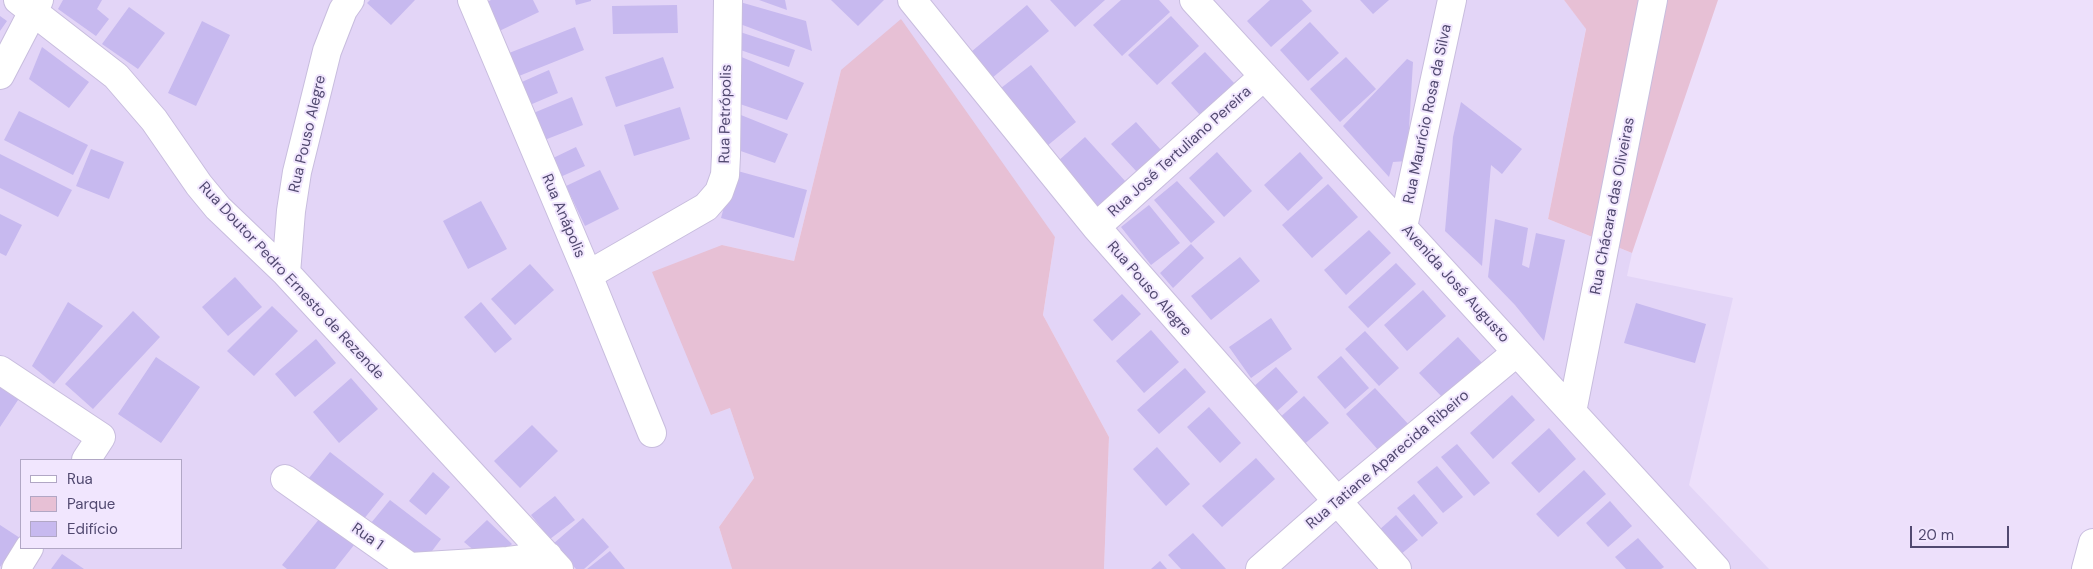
<!DOCTYPE html>
<html>
<head>
<meta charset="utf-8">
<style>
  body { margin:0 }
  #map { position:relative; width:2093px; height:569px; overflow:hidden; background:#ede0fb; font-family:"DM Sans",sans-serif }
  canvas { display:block }
  .legend { position:absolute; left:20px; top:459px; width:162px; height:90px; box-sizing:border-box; background:#f1e6fe; border:1px solid #b1a7c5; margin:0; padding:6px 9px; list-style:none; font-size:15px; color:#514970 }
  .legend li { display:flex; align-items:center; gap:10px; height:25px }
  .legend b { width:25px; border:1px solid #b1a7c5 }
  .scale { position:absolute; left:1910px; top:526px; width:99px; height:22px; box-sizing:border-box; border:2px solid #514970; border-top:0; padding-left:6px; font-size:15px; line-height:18px; white-space:nowrap; color:#514970; -webkit-text-stroke:4px #f1e6fe; paint-order:stroke }
</style>
</head>
<body>
<div id="map">
<canvas width="2093" height="569"></canvas>
<ul class="legend">
<li><b style="height:6px;background:#fff"></b>Rua</li>
<li><b style="height:14px;background:#e7c0d5"></b>Parque</li>
<li><b style="height:14px;background:#c7b9ef"></b>Edifício</li>
</ul>
<div class="scale">20 m</div>
</div>
<script>
const ctx = document.querySelector('canvas').getContext('2d');
ctx.lineJoin = 'round';
function fillPath(path, color) { ctx.fillStyle = color; ctx.fill(path, 'evenodd'); }
const toPath = rows => new Path2D(rows.map(r => 'M' + r).join(''));
function strokePath(path, color, width, dash) { ctx.strokeStyle = color; ctx.lineWidth = width; ctx.lineCap = dash ? 'butt' : 'round'; ctx.setLineDash(dash || []); ctx.stroke(path); }
function write(font, color, halo, rows, align = 'center') {
  ctx.font = font + ' "DM Sans",sans-serif'; ctx.lineWidth = 4; ctx.setLineDash([]); ctx.textBaseline = 'middle'; ctx.strokeStyle = halo; ctx.fillStyle = color; for (const [text, x, y, turn = 0] of rows) {
    ctx.save(); ctx.translate(x, y); ctx.rotate((+turn || 0) * Math.PI / 180); ctx.textAlign = isNaN(turn) ? turn : align; if (halo) ctx.strokeText(text, 0, 0); ctx.fillText(text, 0, 0); ctx.restore();
  }
}
fillPath(toPath([
  [0,0,1564,0,1586,28,1548,219,1632,253,1627,276,1733,298,1689,485,1769,569,1104,569,1109,437,1043,315,1055,237,841,70,794,261,722,245,711,415,730,408,754,478,719,527,732,569,0,569],
  [21,460,181,460,181,548,21,548]
]), '#e3d5f7');
fillPath(toPath([
  [1564,0,1718,0,1632,253,1548,219,1586,29],
  [901,19,1055,237,1043,315,1109,437,1104,569,732,569,719,527,754,478,730,408,711,415,652,272,722,245,794,261,841,70]
]), '#e7c0d5');
fillPath(toPath([
  [63,0,102,0,97,9,109,19,96,36,58,9],
  [370,0,415,0,391,25,367,3],
  [491,0,533,0,539,12,493,34,479,6],
  [575,0,591,0,591,1,576,5],
  [733,0,806,21,812,51,732,21],
  [759,0,785,0,787,10],
  [831,0,884,0,858,26],
  [1050,0,1105,0,1075,27],
  [1121,0,1159,0,1170,12,1122,56,1093,25],
  [1270,0,1302,0,1312,11,1271,47,1247,21],
  [1360,0,1389,0,1373,14],
  [677,5,678,33,613,34,612,6],
  [1027,5,1049,31,992,78,971,52],
  [129,7,165,33,138,69,102,44],
  [0,16,7,21,0,31],
  [1171,16,1199,46,1157,85,1128,55],
  [202,21,230,35,196,106,168,93],
  [1310,22,1339,53,1308,81,1280,50],
  [575,27,584,50,514,78,504,55],
  [737,31,795,50,789,67,732,47],
  [42,47,89,82,69,108,29,79],
  [727,51,804,83,787,120,731,101],
  [1205,52,1235,84,1200,115,1171,83],
  [663,57,674,88,616,107,605,77],
  [1346,57,1376,89,1340,122,1310,89],
  [1407,59,1413,62,1407,161,1393,162,1389,177,1343,126],
  [1031,65,1076,122,1047,146,1001,88],
  [549,70,558,93,525,107,515,85],
  [572,97,583,125,542,141,531,114],
  [1461,102,1522,149,1502,174,1491,165,1482,266,1445,231,1453,137],
  [680,107,690,139,634,156,624,125],
  [19,111,88,145,73,175,4,140],
  [731,111,788,134,775,163,732,148],
  [1136,122,1161,150,1137,172,1111,144],
  [1085,137,1126,182,1098,207,1057,162],
  [576,147,585,166,558,178,549,160],
  [91,149,124,162,109,199,76,186],
  [1217,152,1252,191,1224,217,1189,178],
  [1300,152,1323,178,1288,211,1264,185],
  [0,154,72,190,58,217,0,188],
  [600,170,619,209,585,226,566,186],
  [734,170,807,190,794,238,721,218],
  [1177,181,1215,222,1191,243,1154,200],
  [1328,184,1358,217,1312,258,1282,225],
  [481,201,507,249,468,269,443,221],
  [1149,205,1180,243,1151,265,1121,227],
  [0,214,22,225,6,256,0,253],
  [1495,219,1528,228,1522,265,1529,268,1536,233,1565,240,1544,341,1515,305,1488,277],
  [1369,230,1391,253,1346,295,1324,270],
  [1191,244,1204,258,1173,288,1160,273],
  [1240,257,1260,281,1211,320,1191,296],
  [1396,263,1416,284,1368,328,1348,307],
  [530,264,554,290,515,325,491,299],
  [235,277,262,307,228,336,202,307],
  [1423,290,1446,316,1407,351,1384,325],
  [1122,294,1141,314,1112,341,1093,320],
  [68,302,103,326,54,384,32,366],
  [481,302,512,339,495,353,464,317],
  [1636,303,1706,324,1695,363,1624,343],
  [272,306,298,331,254,376,227,351],
  [133,311,160,337,93,409,65,384],
  [1271,318,1292,349,1251,378,1229,347],
  [1151,330,1179,362,1144,393,1116,361],
  [1365,331,1399,368,1379,386,1345,349],
  [1458,337,1483,364,1444,399,1419,373],
  [316,339,336,363,295,397,275,374],
  [1341,356,1369,388,1345,409,1317,377],
  [156,357,200,387,161,443,118,414],
  [1276,367,1298,392,1276,412,1253,387],
  [1185,368,1206,392,1159,434,1137,410],
  [351,378,378,409,339,443,313,412],
  [0,384,20,397,0,427],
  [1375,388,1410,426,1380,452,1346,414],
  [1512,395,1535,420,1493,459,1470,433],
  [1304,396,1329,423,1301,447,1277,420],
  [1209,407,1241,443,1220,463,1187,427],
  [532,425,558,451,520,488,494,461],
  [1549,428,1576,459,1539,493,1511,463],
  [1457,444,1490,483,1474,496,1441,457],
  [1157,447,1190,484,1166,506,1133,469],
  [330,452,384,494,363,520,309,478],
  [1256,458,1275,479,1222,527,1202,506],
  [1437,466,1463,497,1443,513,1417,482],
  [1584,470,1606,494,1558,537,1536,514],
  [433,472,450,487,426,515,409,501],
  [1414,494,1438,523,1422,537,1397,508],
  [555,496,575,520,550,539,531,515],
  [390,500,441,539,423,563,371,523],
  [1610,501,1632,526,1608,547,1586,523],
  [1396,515,1418,540,1400,555,1379,530],
  [320,518,354,545,335,569,287,569,282,565],
  [583,518,609,547,584,569,576,569,553,544],
  [487,520,512,544,500,555,482,557,464,542],
  [0,525,20,538,0,567],
  [1193,533,1226,569,1181,569,1168,555],
  [1638,538,1664,567,1661,569,1626,569,1615,557],
  [610,551,625,569,587,569],
  [62,554,84,569,51,569],
  [1160,561,1167,569,1151,569]
]), '#c7b9ef');
const street = toPath([
  [18,0,116,76,154,120,199,185,218,208,286,273,559,569],
  [472,0,588,275,652,433],
  [912,0,1096,227,1397,569],
  [1194,0,1716,569],
  [0,75,39,0],
  [1096,227,1264,76],
  [1403,227,1452,0],
  [286,273,291,211,297,172,327,51,343,10,350,0],
  [588,275,706,207,719,192,725,175,726,156,728,0],
  [0,370,101,437,86,460],
  [1572,412,1653,0],
  [285,479,410,567,508,561,548,556],
  [16,569,29,548],
  [1260,569,1336,502,1517,352],
  [2086,569,2093,543]
]);
strokePath(street, '#c8bdde', 30);
strokePath(street, '#fff', 28);
write('15px', '#514970', '#f1e6fe', [
  ["Rua Petrópolis",726,114,-89],
  ["Rua Maurício Rosa da Silva",1428,114,-78],
  ["Rua Pouso Alegre",308,134,-77],
  ["Rua José Tertuliano Pereira",1180,152,-42],
  ["Rua Chácara das Oliveiras",1613,206,-79],
  ["Rua Anápolis",563,216,67],
  ["Rua Doutor Pedro Ernesto de Rezende",291,281,47],
  ["Avenida José Augusto",1455,284,48],
  ["Rua Pouso Alegre",1149,289,49],
  ["Rua Tatiane Aparecida Ribeiro",1388,460,-40],
  ["Rua 1",367,537,35]
]);
</script>
</body>
</html>
